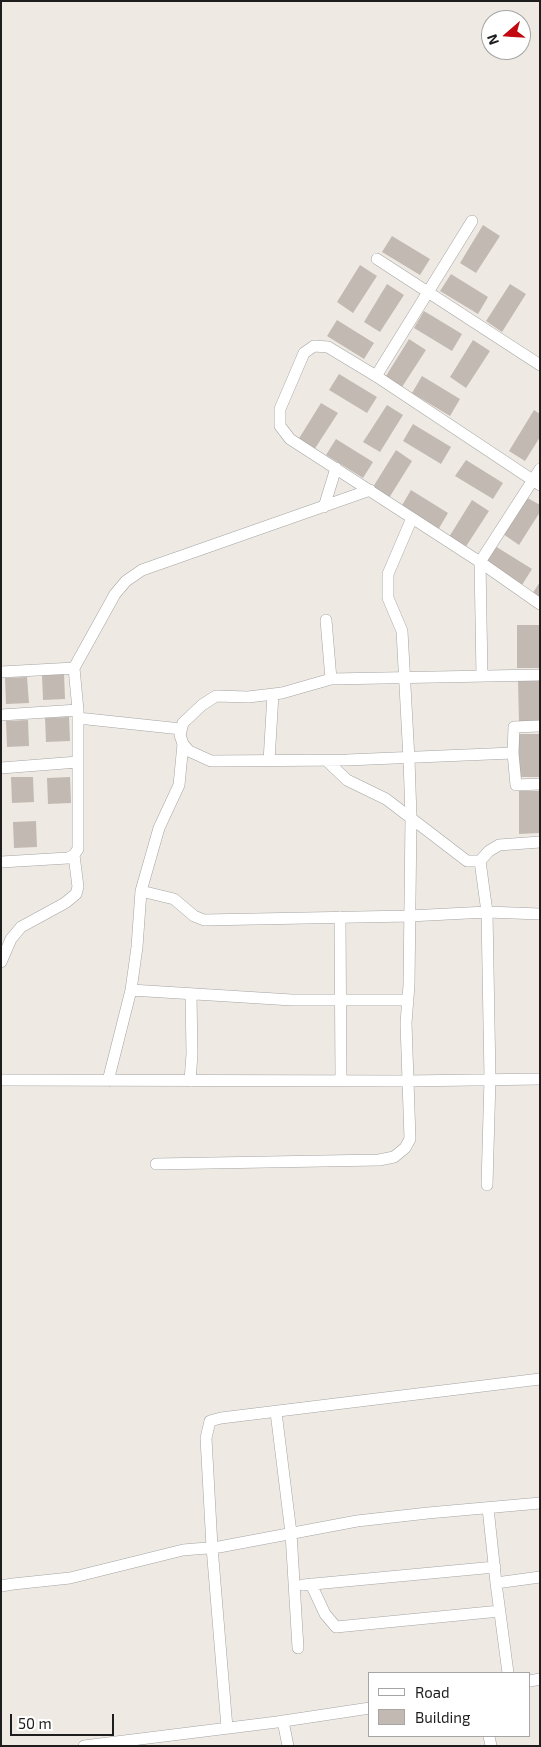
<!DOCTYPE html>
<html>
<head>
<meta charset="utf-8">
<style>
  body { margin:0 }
  #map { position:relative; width:541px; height:1747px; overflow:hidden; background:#eeeae3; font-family:"Exo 2",sans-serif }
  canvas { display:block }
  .frame { position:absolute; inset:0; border:2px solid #1d1d1d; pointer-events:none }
  .legend { position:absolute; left:368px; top:1672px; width:162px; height:65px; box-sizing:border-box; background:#fff; border:1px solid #a5a5a5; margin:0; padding:6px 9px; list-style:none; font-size:15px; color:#1d1d1d }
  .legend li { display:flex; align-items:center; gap:10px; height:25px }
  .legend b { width:25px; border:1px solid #a5a5a5 }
  .north { position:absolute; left:481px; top:10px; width:50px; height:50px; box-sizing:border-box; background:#fff; border:1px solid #a5a5a5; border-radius:50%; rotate:251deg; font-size:14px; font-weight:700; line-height:20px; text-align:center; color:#1d1d1d }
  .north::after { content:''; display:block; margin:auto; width:18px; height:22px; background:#c20811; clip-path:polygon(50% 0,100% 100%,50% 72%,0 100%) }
  .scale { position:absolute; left:10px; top:1714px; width:104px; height:22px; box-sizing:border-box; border:2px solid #1d1d1d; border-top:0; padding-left:6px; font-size:15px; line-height:18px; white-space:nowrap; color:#1d1d1d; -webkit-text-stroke:4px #fff; paint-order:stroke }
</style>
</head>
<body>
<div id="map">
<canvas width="541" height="1747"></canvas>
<div class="frame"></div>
<ul class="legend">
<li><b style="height:6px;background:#fff"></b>Road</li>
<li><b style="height:14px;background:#c2b9b3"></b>Building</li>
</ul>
<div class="north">N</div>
<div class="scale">50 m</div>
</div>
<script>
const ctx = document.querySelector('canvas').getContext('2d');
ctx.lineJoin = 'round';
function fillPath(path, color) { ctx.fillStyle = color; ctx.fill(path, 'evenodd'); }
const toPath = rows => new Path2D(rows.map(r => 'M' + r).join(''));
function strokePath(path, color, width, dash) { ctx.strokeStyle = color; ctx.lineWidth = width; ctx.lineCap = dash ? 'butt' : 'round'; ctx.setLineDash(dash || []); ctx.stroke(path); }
fillPath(toPath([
  [483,225,500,236,476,273,460,263],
  [392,236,430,259,420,275,382,252],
  [360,265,377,276,353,313,337,302],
  [451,274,488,297,478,314,440,291],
  [387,284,404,295,380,332,364,322],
  [510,284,526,294,502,332,486,321],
  [424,311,462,334,452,351,414,328],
  [337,320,374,343,364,359,327,336],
  [409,339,426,350,402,387,386,376],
  [473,340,490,351,466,388,450,377],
  [339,374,377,397,367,413,329,390],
  [422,376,460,399,450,416,412,393],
  [321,403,338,413,314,450,298,440],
  [387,405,403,415,380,452,363,442],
  [534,410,540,414,540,437,525,461,509,451],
  [413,424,451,447,441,464,403,441],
  [336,439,373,462,363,478,326,455],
  [396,450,412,461,389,498,373,487],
  [466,460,503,483,493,499,455,476],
  [411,490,448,513,438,530,401,507],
  [526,497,540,505,540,512,519,545,503,534],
  [472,500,489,511,465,548,449,537],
  [495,546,532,569,522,585,485,562],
  [540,582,540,599,532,594],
  [517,625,539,625,540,668,517,668],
  [64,673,65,699,43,700,42,675],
  [27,677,29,703,6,704,5,678],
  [518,680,540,680,540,723,519,723],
  [69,717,70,741,46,742,45,718],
  [28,720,29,746,7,747,6,721],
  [517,734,539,734,540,777,518,777],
  [11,777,33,777,34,802,12,803],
  [70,777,71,803,48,804,47,778],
  [519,791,540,791,540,833,519,834],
  [36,821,37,847,14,848,13,822]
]), '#c2b9b3');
const minor = toPath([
  [377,259,540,365],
  [376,376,472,221],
  [540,485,376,376,328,347,314,346,304,353,280,409,280,426,290,439,480,562,540,604],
  [324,507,336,468],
  [326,620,331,679],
  [1,672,74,668],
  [540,675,331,679,282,693,248,697,216,696,202,705,183,723,180,735,183,744,189,751,211,761,347,760,513,753,516,785,540,784],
  [482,676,480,562,540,469],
  [1,715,78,710],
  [78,718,181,729],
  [513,753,514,727,540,726],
  [269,761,273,694],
  [327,761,347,780,386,799,467,861,480,861,489,851,499,845,540,842],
  [1,768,78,762],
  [480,861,487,912,490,1079,487,1185],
  [1,862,68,858,74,855,78,849,78,710,74,668,115,594,126,581,142,570,370,490],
  [141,891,174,899,194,916,204,920,409,916,487,912,540,914],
  [340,917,341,1081],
  [1,962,11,939,21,927,65,903,76,894,78,887,74,855],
  [131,990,292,1000,408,1000],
  [1,1080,407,1081,540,1079],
  [108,1081,131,990,137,947,141,891,159,828,179,785,183,744],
  [190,1081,192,1054,191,994],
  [156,1164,379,1160,394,1157,405,1148,410,1139,406,1023,409,985,411,817,409,759,402,631,388,598,388,574,412,518],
  [276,1412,291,1533,298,1648],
  [488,1508,496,1583,540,1577],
  [496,1583,508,1673],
  [311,1584,325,1614,336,1627,500,1611],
  [303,1585,495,1567],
  [1,1586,13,1584,70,1578,183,1550,219,1547,357,1521,428,1513,540,1503],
  [530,1681,540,1679],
  [283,1721,288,1746],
  [227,1728,212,1547,206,1438,210,1421,221,1418,540,1379],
  [489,1736,491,1746],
  [84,1746,277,1722,370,1708]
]);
strokePath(minor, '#a4a4a4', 12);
strokePath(minor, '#fff', 11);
</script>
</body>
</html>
